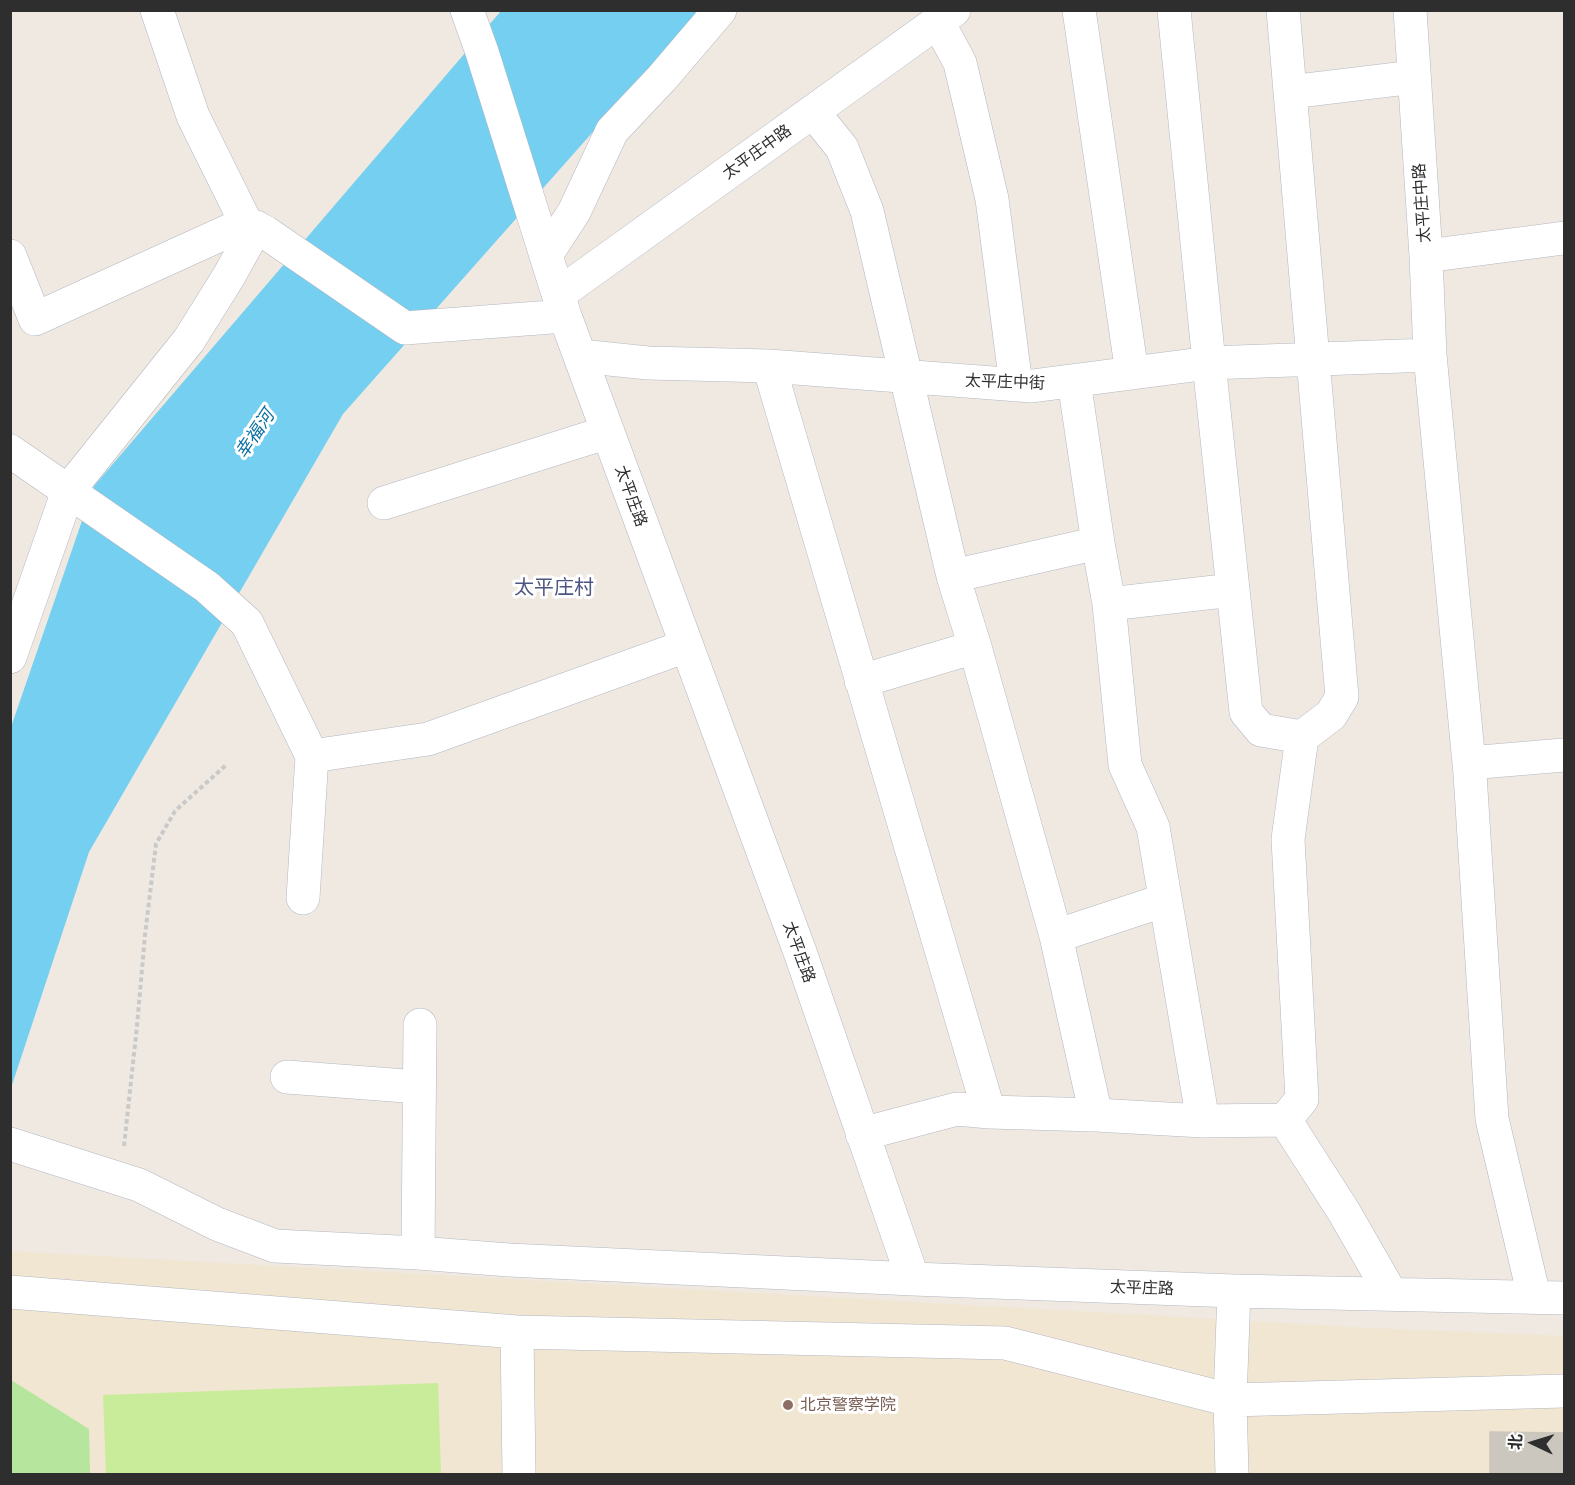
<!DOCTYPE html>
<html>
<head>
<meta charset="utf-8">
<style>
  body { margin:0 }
  #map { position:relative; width:1575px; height:1485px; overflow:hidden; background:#efe9e1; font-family:"Asap Condensed","Noto Sans SC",sans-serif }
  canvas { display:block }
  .frame { position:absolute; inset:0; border:12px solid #2e2e2e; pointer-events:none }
  .north { position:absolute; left:1503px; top:1413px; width:60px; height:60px; -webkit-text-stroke:4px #fff; paint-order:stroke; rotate:274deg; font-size:16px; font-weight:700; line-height:24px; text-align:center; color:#2e2e2e }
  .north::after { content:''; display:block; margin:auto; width:21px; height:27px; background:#2e2e2e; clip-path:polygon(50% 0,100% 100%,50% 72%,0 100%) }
</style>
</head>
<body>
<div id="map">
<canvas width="1575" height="1485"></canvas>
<div class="frame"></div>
<div class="north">北</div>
</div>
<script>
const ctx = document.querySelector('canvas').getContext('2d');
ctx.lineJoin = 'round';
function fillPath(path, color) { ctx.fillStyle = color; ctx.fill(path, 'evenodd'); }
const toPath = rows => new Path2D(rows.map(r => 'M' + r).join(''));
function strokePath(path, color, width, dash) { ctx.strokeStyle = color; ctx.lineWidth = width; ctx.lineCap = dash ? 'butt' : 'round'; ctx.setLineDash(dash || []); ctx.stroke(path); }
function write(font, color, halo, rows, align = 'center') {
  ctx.font = font + ' "Asap Condensed","Noto Sans SC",sans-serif'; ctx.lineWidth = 6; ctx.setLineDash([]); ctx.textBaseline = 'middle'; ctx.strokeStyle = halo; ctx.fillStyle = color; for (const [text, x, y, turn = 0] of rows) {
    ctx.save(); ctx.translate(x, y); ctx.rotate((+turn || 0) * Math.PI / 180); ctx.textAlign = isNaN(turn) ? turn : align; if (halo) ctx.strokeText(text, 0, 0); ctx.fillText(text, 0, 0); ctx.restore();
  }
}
fillPath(toPath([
  [10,1251,1129,1314,1371,1328,1564,1336,1564,1474,11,1474]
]), '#f0e6d1');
fillPath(toPath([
  [11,1380,89,1429,90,1474,11,1474]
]), '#b6e59e');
fillPath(toPath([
  [438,1383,441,1474,106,1474,103,1395]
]), '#c9ec9a');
fillPath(toPath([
  [501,11,700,11,343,414,89,852,11,1088,11,727,94,486]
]), '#75cff0');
const building = toPath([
  [1490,1432,1564,1433,1564,1474,1490,1474,1490,1432]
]);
fillPath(building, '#cbc7bf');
strokePath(building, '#cbc5ba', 1.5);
const minor = toPath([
  [157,10,193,116,246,223],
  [467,10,482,52,565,316,800,952,913,1279,1234,1291,1564,1298],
  [1079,10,1132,373],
  [1174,10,1209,363,1246,712,1261,730,1302,737],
  [1283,10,1342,697,1331,715,1302,737,1288,839,1302,1099,1285,1120],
  [1410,10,1426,256,1564,238],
  [938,22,960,63,992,199,1016,385],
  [1290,92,1414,77],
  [813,112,842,148,867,211,953,576,1098,543],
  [546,255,574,212,612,131,662,78,720,10],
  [10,256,35,319,246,223,265,232,405,328,565,316],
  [1426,256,1430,355,1470,774,1492,1119,1534,1296],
  [559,294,954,10],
  [580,356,648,363,769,366,1032,386,1209,363,1430,355],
  [769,366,989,1112],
  [1074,381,1098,543,1109,604,1125,765,1153,827,1203,1121],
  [10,451,207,587,247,623,312,756,303,898],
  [384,503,608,432],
  [1109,604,1233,590],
  [975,647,1056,936,1165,900],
  [10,657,68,491,189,340,229,276,256,227],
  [861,681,975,647,953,576],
  [312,756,428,739,686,646],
  [1469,763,1564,755],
  [1056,936,1096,1115],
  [287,1077,419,1087],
  [862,1134,957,1109,989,1112,1096,1115,1203,1121,1285,1120,1344,1212,1391,1294],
  [10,1144,139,1185,217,1224,275,1246,418,1253,509,1260,913,1279],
  [418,1253,420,1025],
  [10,1292,517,1332,1005,1343,1230,1400,1564,1391],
  [517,1332,519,1474],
  [1232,1474,1230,1400,1234,1291]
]);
strokePath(minor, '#b4b7c1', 34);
strokePath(toPath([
  [124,1146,137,1026,145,935,156,844,175,811,226,765]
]), '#c9c9c9', 4, [4.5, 3]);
strokePath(minor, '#fff', 33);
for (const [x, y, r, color] of [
  [788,1405,6,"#8d6e63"]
]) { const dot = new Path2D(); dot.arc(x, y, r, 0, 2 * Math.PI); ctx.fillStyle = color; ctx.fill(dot); strokePath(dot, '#fff', 2); }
write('16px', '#2e2e2e', '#fff', [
  ["太平庄中路",757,152,-36],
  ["太平庄中路",1422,203,-94],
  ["太平庄中街",1005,382,2],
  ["太平庄路",631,496,70],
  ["太平庄路",799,952,70],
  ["太平庄路",1142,1288,2]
]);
write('16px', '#785e54', '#fff', [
  ["北京警察学院",800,1405]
], 'left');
write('italic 18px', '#0d6fa3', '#fff', [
  ["幸福河",255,434,-56]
]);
write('20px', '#4d5680', '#fff', [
  ["太平庄村",554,588]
]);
</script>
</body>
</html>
